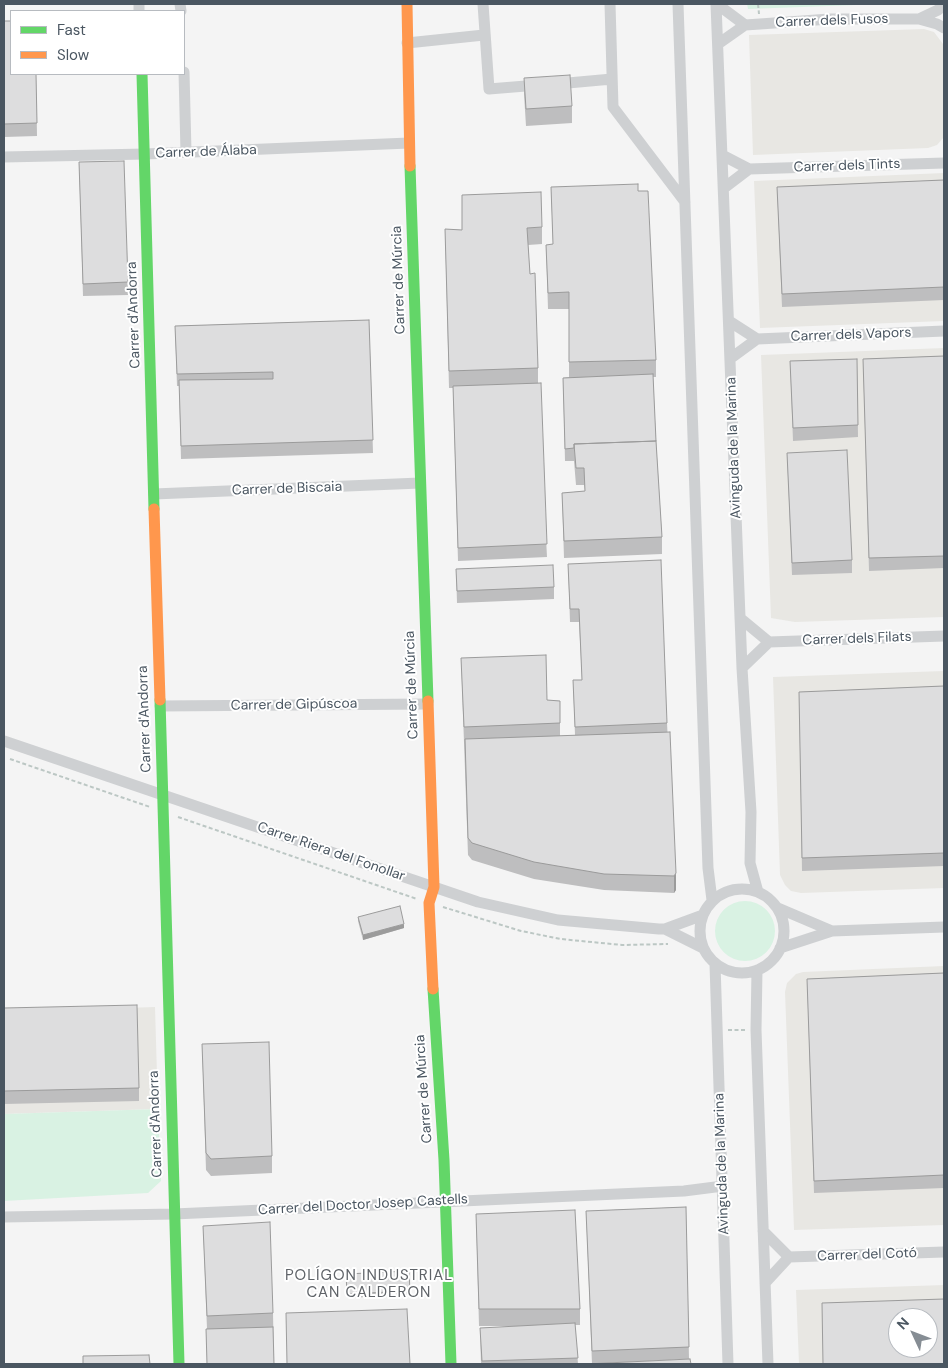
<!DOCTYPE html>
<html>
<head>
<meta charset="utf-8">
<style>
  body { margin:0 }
  #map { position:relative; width:948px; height:1368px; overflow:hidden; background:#f4f4f4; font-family:"DM Sans",sans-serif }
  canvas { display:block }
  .frame { position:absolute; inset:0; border:5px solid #4a5661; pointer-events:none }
  .legend { position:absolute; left:10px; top:10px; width:175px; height:65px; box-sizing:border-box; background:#fff; border:1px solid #b7bbc0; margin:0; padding:6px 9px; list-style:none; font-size:15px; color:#4a5661 }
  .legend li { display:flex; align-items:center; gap:10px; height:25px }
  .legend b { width:25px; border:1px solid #b7bbc0 }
  .north { position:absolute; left:888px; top:1308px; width:50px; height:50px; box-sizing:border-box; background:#fff; border:1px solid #b7bbc0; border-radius:50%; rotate:313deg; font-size:14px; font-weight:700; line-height:20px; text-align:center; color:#4a5661 }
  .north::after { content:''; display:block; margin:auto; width:18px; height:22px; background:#868d94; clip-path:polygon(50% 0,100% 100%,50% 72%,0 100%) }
</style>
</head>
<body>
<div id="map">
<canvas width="948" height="1368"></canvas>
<div class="frame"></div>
<ul class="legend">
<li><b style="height:6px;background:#63d668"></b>Fast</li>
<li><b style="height:6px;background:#ff974d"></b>Slow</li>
</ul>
<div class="north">N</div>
</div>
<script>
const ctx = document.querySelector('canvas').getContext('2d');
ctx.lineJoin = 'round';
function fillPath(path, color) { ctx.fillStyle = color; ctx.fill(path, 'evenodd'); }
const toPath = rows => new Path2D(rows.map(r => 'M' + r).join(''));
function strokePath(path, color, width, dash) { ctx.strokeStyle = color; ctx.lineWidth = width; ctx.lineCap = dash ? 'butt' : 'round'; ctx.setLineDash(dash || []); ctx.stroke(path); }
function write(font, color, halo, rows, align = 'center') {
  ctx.font = font + ' "DM Sans",sans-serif'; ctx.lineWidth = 4; ctx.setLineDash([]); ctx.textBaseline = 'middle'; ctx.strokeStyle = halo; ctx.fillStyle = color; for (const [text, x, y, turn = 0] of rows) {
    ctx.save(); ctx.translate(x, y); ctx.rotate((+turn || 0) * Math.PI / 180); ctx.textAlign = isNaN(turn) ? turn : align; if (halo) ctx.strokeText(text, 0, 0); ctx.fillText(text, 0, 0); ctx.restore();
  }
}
fillPath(toPath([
  [924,29,934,32,943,44,944,137,937,145,928,148,753,155,749,35],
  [944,173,944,321,760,328,754,181],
  [944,348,944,617,795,622,771,618,761,355],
  [944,671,944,888,801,893,791,891,785,885,780,875,773,677],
  [944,966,944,1225,794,1230,785,992,787,983,796,974,803,972],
  [155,1007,158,1109,4,1114,4,1012],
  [944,1285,944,1364,799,1364,796,1290],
  [898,1318,928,1318,928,1348,898,1348]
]), '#e8e7e3');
fillPath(toPath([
  [747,4,883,4,748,9],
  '715 931a30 30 0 1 1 60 0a30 30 0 1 1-60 0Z',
  [158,1109,161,1181,148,1193,4,1201,4,1114]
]), '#d9f2e3');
strokePath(toPath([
  [758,4,759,14],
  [10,759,150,807],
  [178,817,417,899],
  [443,907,521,931,561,939,622,945,668,944],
  [728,1030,746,1030]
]), '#bcc7c4', 2, [4, 2.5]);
strokePath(toPath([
  [139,4,139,11],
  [180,4,181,11],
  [483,4,489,89,538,85],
  [610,4,613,107,685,202],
  [678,4,708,868,712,900],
  [716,4,742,668,751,812,750,863,758,892],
  [717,4,745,25],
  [919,19,938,10,944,4],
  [407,43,484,35],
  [718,44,745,25,760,24,830,19,919,19,937,24,944,28],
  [184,72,186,152],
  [557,84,612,79],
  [722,155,749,169,944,163],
  [4,157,145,154,409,143],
  [724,188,749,169],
  [729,321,757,339],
  [731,358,757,339,944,331],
  [154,494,420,483],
  [740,618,769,642],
  [742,668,769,642,944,636],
  [160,706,428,704],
  [4,741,478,902,558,920,659,929,665,929,703,915],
  '700 931a42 42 0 1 1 84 0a42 42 0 1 1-84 0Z',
  [778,908,832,931],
  [665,929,703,948],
  [780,948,832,931,944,927],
  [715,964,728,1364],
  [757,970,756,1030,768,1364],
  [4,1217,174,1214,684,1191,723,1186],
  [763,1231,789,1257],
  [765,1283,789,1257,944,1252]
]), '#ced0d2', 11);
strokePath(toPath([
  [142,74,154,509],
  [410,166,428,701],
  [160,700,179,1364],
  [433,989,444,1160,451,1364]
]), '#63d668', 11);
strokePath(toPath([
  [407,4,410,166],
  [154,509,160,700],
  [428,701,434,887,429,903,433,989]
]), '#ff974d', 11);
fillPath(toPath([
  [4,21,36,74,37,136,4,137],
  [524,78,572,106,572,123,526,126,524,94],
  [79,162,128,282,128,295,83,296],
  [944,180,944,300,782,307,777,187],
  [551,187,638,191,656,360,656,377,653,377,656,441,662,537,662,554,564,558,562,493,585,491,584,485,576,485,574,461,565,461,563,378,569,377,569,309,548,309,546,245,553,244],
  [542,227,542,244,528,245,530,274,538,368,538,383,547,557,458,561,453,388,449,388,445,229,462,230],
  [369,320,373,453,181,459,179,386,177,386,175,326],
  [944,356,944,568,869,571,863,359],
  [857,359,858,437,793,441,790,361],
  [787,453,852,560,852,573,792,575],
  [568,564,667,723,676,890,674,893,604,890,534,879,472,860,468,855,461,658,547,700,560,701,560,736,575,735,573,680,582,680,579,622,570,622],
  [456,569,554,587,554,599,457,603],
  [944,686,944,866,802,871,799,692],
  [358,917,404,928,363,940,358,921],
  [944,973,944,1188,814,1193,807,979],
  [4,1008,139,1088,139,1101,4,1104],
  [202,1044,272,1156,272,1173,211,1176,206,1170],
  [686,1207,689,1359,592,1364,586,1211],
  [476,1214,580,1309,580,1325,575,1325,578,1364,481,1364,480,1328,525,1326,479,1326],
  [203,1226,273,1313,274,1364,207,1364,206,1329,207,1329],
  [409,1271,410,1295,347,1298,346,1274]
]), '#bebebf');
fillPath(toPath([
  [676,873,676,890,674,893,674,876],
  [404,924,404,928,363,940,363,935]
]), '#9b9b9b');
const building = toPath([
  [4,21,11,21,11,74,36,74,37,123,4,124,4,21],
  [570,75,572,106,526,109,524,78,570,75],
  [124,161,128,282,83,284,79,162,124,161],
  [944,180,944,287,782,294,777,187,944,180],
  [638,184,638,191,648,191,656,360,569,362,569,292,548,293,546,245,553,244,551,187,638,184],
  [541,192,542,227,527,228,530,274,535,273,538,368,449,371,445,229,462,230,462,195,541,192],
  [369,320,373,440,181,446,179,380,273,379,273,372,177,374,175,326,369,320],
  [944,356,944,556,869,558,863,359,944,356],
  [857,359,858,425,793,428,790,361,857,359],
  [653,374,656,441,574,444,574,448,565,449,563,378,653,374],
  [541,383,547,544,458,548,453,386,541,383],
  [656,441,662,537,564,541,562,493,585,491,584,468,576,468,574,444,656,441],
  [847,450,852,560,792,563,787,453,847,450],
  [661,560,667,723,575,727,573,680,582,680,579,609,570,609,568,564,661,560],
  [553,565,554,587,457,591,456,569,553,565],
  [546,655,547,700,560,701,560,723,464,727,461,658,546,655],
  [944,686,944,853,802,858,799,692,944,686],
  [670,732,676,873,674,876,604,874,534,862,472,843,468,838,465,739,670,732],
  [400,906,404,924,363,935,358,917,400,906],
  [944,973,944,1175,814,1181,807,979,944,973],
  [137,1005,139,1088,4,1091,4,1008,137,1005],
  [269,1042,272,1156,211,1159,206,1153,202,1044,269,1042],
  [686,1207,689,1347,592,1351,586,1211,686,1207],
  [575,1210,580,1309,479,1309,476,1214,575,1210],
  [270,1222,273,1313,207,1316,203,1226,270,1222],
  [409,1271,410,1291,347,1294,346,1274,409,1271],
  [944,1299,944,1364,823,1364,822,1303,944,1299],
  [898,1318,928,1318,928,1348,898,1348,898,1318],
  [407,1309,410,1364,287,1364,286,1313,407,1309],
  [575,1323,578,1358,482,1361,480,1328,575,1323],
  [273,1327,274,1364,207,1364,206,1329,273,1327],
  [149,1355,150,1364,83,1364,83,1356,149,1355],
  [690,1359,691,1364,586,1364,690,1359]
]);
fillPath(building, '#ddddde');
strokePath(building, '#9b9b9b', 1);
write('14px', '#4a5661', '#fff', [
  ["Carrer dels Fusos",832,21,-2],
  ["Carrer de Álaba",206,152,-2],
  ["Carrer dels Tints",847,166,-2],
  ["Carrer de Múrcia",399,280,-92],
  ["Carrer d'Andorra",134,315,-92],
  ["Carrer dels Vapors",851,335,-2],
  ["Avinguda de la Marina",734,448,-92],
  ["Carrer de Biscaia",287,489,-2],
  ["Carrer dels Filats",857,639,-2],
  ["Carrer de Múrcia",412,685,-92],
  ["Carrer de Gipúscoa",294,705,-1],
  ["Carrer d'Andorra",145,719,-92],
  ["Carrer Riera del Fonollar",331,852,19],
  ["Carrer de Múrcia",424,1089,-94],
  ["Carrer d'Andorra",156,1124,-92],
  ["Avinguda de la Marina",722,1164,-92],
  ["Carrer del Doctor Josep Castells",363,1205,-3],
  ["Carrer del Cotó",867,1255,-2]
]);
ctx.letterSpacing = '1px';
write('15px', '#5f6368', '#fff', [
  ["POLÍGON INDUSTRIAL",369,1276],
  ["CAN CALDERON",369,1293]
]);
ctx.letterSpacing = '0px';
</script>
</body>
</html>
